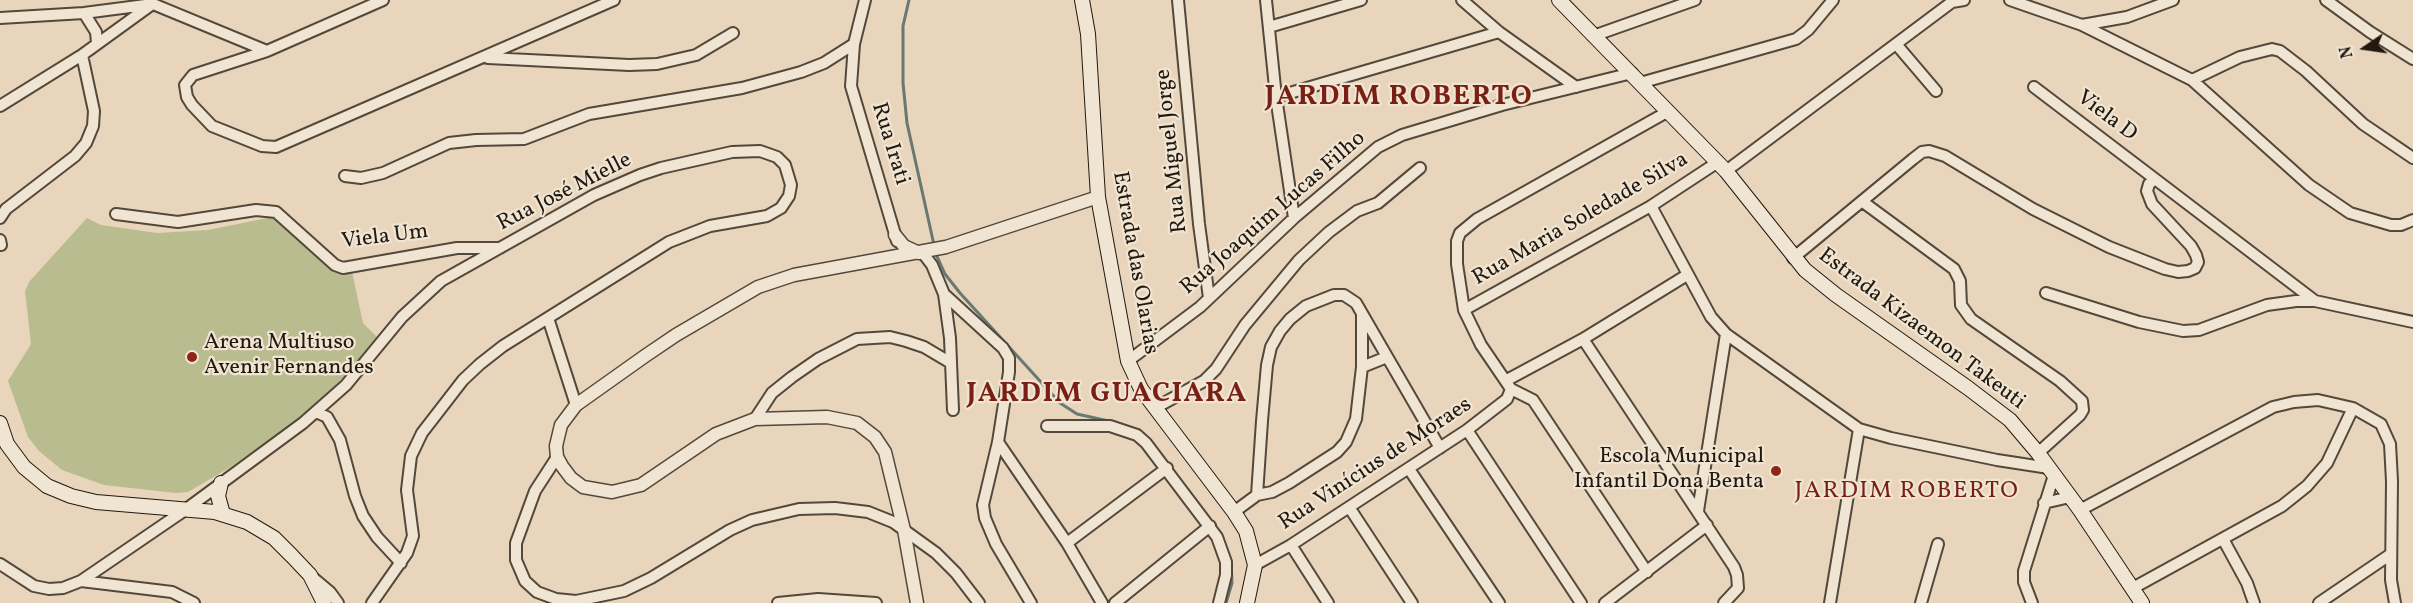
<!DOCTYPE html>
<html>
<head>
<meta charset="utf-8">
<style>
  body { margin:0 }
  #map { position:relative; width:2413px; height:603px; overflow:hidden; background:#e8d5bc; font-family:Vollkorn,serif }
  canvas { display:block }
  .north { position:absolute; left:2335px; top:18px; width:60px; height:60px; -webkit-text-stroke:4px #f0e4d3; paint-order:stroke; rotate:257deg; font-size:16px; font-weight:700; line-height:24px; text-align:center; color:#21190e }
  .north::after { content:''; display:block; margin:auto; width:21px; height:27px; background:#21190e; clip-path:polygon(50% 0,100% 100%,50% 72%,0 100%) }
</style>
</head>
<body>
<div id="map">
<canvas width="2413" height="603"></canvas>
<div class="north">N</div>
</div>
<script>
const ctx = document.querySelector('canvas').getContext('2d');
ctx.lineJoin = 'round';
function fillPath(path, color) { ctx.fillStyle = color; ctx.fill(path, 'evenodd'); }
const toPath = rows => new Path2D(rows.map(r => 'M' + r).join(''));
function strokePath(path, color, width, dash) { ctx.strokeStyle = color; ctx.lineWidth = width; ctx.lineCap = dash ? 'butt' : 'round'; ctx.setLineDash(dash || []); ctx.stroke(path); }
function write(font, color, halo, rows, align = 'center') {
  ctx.font = font + ' Vollkorn,serif'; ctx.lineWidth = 4.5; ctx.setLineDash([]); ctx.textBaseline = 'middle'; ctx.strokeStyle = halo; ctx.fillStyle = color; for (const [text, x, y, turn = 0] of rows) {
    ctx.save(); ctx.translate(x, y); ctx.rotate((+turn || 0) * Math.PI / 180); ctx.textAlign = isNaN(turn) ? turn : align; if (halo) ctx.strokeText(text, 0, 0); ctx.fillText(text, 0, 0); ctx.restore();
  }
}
fillPath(toPath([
  [272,217,331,269,336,273,352,272,363,323,377,337,354,366,325,396,292,424,229,468,188,492,176,493,104,485,62,470,39,451,28,437,8,381,31,344,25,291,29,282,87,218,101,225,157,233,208,230]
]), '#b9bc8e');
strokePath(toPath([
  [909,0,903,26,903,83,907,123,934,245],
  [935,252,945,274,960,293,1060,403,1077,414,1113,422],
  [1226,603,1232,583,1231,561]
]), '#687872', 3);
const minor = toPath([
  [1178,0,1199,224,1209,298],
  [1266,0,1276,97,1294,218],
  [1462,0,1499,32,1576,87],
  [2010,0,2082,25,2127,17,2173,0],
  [2326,0,2370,32,2413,59],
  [84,13,96,32,97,43],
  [0,18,84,13,153,4,267,51,383,0],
  [2082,25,2192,80,2309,185,2350,213,2391,225,2401,225,2413,220],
  [1269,27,1361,0],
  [1593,36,1695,0],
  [854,44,851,86,897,241],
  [1896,44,1936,91],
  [267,51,193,75,185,85,187,97,192,105,212,126,262,146,276,147,614,0],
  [488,58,629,65,657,64,696,55,733,33],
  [2192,80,2240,57,2272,49,2280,51,2306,71,2363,124,2413,158],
  [1640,83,1796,39,1808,30,1833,0],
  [2034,87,2155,179],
  [1276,97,1499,32],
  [0,106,82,55,151,5],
  [1726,171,1952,2,1964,0],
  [345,176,361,178,383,173,449,143,476,140,524,139,589,114,742,88,801,72,824,63,854,44,865,0],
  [1863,202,1954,269,1960,281,1961,305,1971,319,2060,381,2082,401,2083,410,2080,415,2038,453],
  [1651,206,1711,317,1726,334,1859,429,1891,438,1997,460,2049,468],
  [116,214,178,222,256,210,276,212,335,265,343,268,457,248,500,248],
  [0,218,6,209,75,156,86,143,93,126,94,111,82,55],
  [0,240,1,245],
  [922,252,932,265,944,294,950,338,953,410],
  [1793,258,1913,159,1922,152,1929,151,1945,156,2033,209,2109,247,2165,269,2178,272,2188,271,2195,268,2198,262,2196,255,2191,246,2152,204,2147,191,2149,184,2155,179,2315,301],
  [2046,293,2139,322,2183,331,2199,330,2267,305,2296,301,2315,301,2413,322],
  [944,294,1003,348,1009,358,1009,372,998,442,983,505,985,518,996,544,1031,603],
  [1464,310,1651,206,1718,162],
  [548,318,576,405],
  [1583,339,1734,567,1737,575,1738,588,1724,603],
  [1128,361,1200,307,1294,218,1378,147,1402,135,1502,105,1632,73],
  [1362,367,1387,357],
  [1507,380,1583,339,1687,275],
  [1511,389,1481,345,1464,310,1457,264,1457,241,1460,233,1477,219,1667,112],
  [1511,389,1533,400,1647,572],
  [1155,408,1204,381,1216,369,1245,325,1299,260,1329,232,1357,211,1378,203,1420,168],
  [316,412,327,417,340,440,355,496,363,516,377,537,401,563],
  [755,419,772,393,792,377,818,359,857,339,890,337,906,341,924,347,951,363],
  [1047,426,1110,426,1137,435,1146,443,1217,537,1226,562,1226,575,1219,603],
  [1467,430,1581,603],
  [998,442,1067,543,1102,603],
  [557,457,535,491,516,543,516,560,525,581,537,592,556,599,576,601,624,591,651,578,730,530,752,520,799,509,835,508,868,512,893,522,936,553,956,573,979,603],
  [1409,469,1499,603],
  [1257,495,1262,421,1267,365,1271,347,1280,331,1290,319,1306,306,1334,295,1344,295,1356,303,1440,448],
  [2044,503,2070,497],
  [1349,507,1412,603],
  [2080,510,2273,407,2294,402,2318,400,2353,408,2381,424,2390,444,2392,481,2391,580,2395,603],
  [1698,511,1726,334],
  [1234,512,1257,495,1272,492,1289,483,1337,452,1346,442,1356,419,1362,367,1362,314],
  [2223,539,2247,583,2254,603],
  [1067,543,1167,468],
  [1291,545,1328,603],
  [0,564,34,586,49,589,63,588,81,581,172,592,194,603],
  [1255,565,1291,545,1467,430,1507,399,1511,389],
  [311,576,330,592,338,603],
  [81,581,185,510,303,423,346,385,402,317,441,281,594,195,640,175,661,168,732,152,760,151,777,157,785,165,791,185,789,196,781,208,767,216,710,226,669,242,503,346,480,364,463,380,422,433,411,456,407,490,413,536,407,553,372,603],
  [2133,588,2282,506,2307,486,2327,463,2353,408],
  [778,603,818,599,876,603],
  [1115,603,1210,526],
  [1605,603,1707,525],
  [1830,603,1859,429],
  [1921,603,1938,544],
  [2032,603,2024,582,2024,571,2054,475],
  [2319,603,2391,554]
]);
const tertiary = toPath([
  [895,235,904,246,919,253],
  [917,603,904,530,885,452,875,437,857,423,827,417,755,419,716,434,641,485,612,492,583,487,571,478,562,466,557,457,556,446,561,425,576,405,645,356,676,335,758,287,794,275,946,247,1098,197]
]);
const secondary = toPath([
  [1082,0,1088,34,1098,197,1128,361,1141,389,1234,512,1246,531,1255,565,1247,603],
  [1559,0,1726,171,1805,270,1836,295,1968,388,2010,420,2038,453,2080,510,2142,603],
  [0,423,7,444,24,467,47,486,71,496,96,502,215,512,247,522,274,538,292,556,310,575,324,603],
  [221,483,218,496,223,514]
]);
strokePath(minor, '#53483a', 14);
strokePath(tertiary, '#53483a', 15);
strokePath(secondary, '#21190e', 16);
strokePath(minor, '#f0e4d3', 10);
strokePath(tertiary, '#f0e4d3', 12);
strokePath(secondary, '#f0e4d3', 14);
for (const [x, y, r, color] of [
  [192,357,6,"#8f2418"],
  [1776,471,6,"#8f2418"]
]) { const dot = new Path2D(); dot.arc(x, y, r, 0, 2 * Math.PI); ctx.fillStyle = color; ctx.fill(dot); strokePath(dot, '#f0e4d3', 2); }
write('22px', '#21190e', '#f0e4d3', [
  ["Viela D",2106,117,37],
  ["Rua Irati",889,144,73],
  ["Rua Miguel Jorge",1173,151,-96],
  ["Rua José Mielle",565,193,-27],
  ["Rua Joaquim Lucas Filho",1274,214,-41],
  ["Rua Maria Soledade Silva",1581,220,-30],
  ["Viela Um",385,238,-7],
  ["Estrada das Olarias",1134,263,80],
  ["Estrada Kizaemon Takeuti",1921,330,37],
  ["Rua Vinícius de Moraes",1376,465,-33]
]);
write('22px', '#21190e', '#f0e4d3', [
  ["Arena Multiuso",204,344],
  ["Avenir Fernandes",204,369],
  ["Escola Municipal",1764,458,"right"],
  ["Infantil Dona Benta",1764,483,"right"]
], 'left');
ctx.letterSpacing = '1.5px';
write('24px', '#7a1f14', '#f0e4d3', [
  ["JARDIM ROBERTO",1907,493]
]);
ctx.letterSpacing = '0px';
ctx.letterSpacing = '1.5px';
write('bold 28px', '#7a1f14', '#f0e4d3', [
  ["JARDIM ROBERTO",1399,99],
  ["JARDIM GUACIARA",1107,396]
]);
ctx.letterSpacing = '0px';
</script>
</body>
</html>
